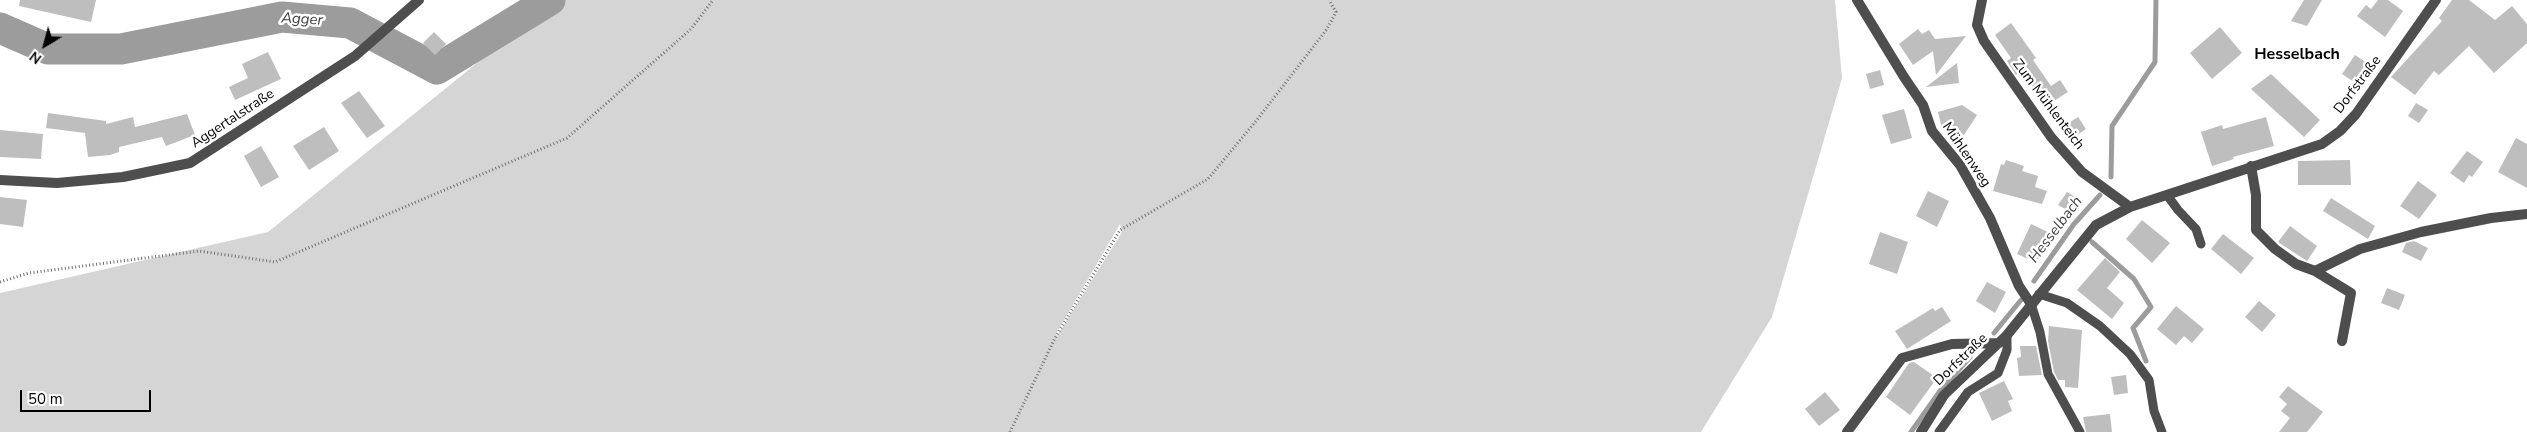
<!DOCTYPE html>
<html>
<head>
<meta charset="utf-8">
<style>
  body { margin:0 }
  #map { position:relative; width:2527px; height:432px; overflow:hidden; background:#fff; font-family:"Nunito Sans",sans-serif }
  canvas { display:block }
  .north { position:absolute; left:20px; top:20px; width:50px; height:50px; -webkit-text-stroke:4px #fff; paint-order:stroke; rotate:217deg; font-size:14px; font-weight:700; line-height:20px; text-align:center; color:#000 }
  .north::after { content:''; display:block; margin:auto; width:18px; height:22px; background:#000; clip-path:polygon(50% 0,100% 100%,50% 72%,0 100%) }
  .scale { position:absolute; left:20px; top:390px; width:131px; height:22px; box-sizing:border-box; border:2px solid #000; border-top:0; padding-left:6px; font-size:15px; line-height:18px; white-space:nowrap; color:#000; -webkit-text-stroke:4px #fff; paint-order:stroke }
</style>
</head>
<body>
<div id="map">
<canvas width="2527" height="432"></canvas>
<div class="north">N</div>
<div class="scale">50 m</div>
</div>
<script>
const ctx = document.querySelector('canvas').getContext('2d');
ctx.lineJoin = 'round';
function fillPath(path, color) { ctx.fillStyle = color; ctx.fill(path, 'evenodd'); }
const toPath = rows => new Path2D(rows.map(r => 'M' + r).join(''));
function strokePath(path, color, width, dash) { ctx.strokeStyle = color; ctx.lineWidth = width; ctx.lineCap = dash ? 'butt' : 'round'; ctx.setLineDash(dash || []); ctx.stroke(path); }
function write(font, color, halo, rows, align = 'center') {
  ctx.font = font + ' "Nunito Sans",sans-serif'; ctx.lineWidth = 5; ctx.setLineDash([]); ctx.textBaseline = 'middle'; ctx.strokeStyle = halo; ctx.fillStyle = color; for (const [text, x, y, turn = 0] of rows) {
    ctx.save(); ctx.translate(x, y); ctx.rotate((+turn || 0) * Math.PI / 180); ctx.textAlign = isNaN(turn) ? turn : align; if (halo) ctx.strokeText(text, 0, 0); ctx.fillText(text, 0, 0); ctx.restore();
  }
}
fillPath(toPath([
  [555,0,1835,0,1842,78,1772,317,1701,432,0,432,0,293,268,232],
  [1120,224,1122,232,1057,336,1056,334]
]), '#d5d5d5');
strokePath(toPath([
  [2111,177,2112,126,2155,62,2156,0],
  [2092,242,2134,279,2151,307,2133,328,2146,361],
  [2034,281,2074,224,2100,195],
  [1994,333,2021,300],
  [1911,432,1940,391,1970,357]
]), '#9c9c9c', 5);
strokePath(toPath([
  [0,28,48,49,121,49,282,17,350,23,437,69,550,0]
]), '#9c9c9c', 31);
fillPath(toPath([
  [20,0,96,0,91,22,19,6],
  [2304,0,2322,0,2307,26,2291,21],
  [2378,0,2388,0,2403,11,2385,37,2357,16,2366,5,2371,9],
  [2452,0,2469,0,2495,20,2512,6,2527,24,2527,43,2494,73,2469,46,2439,75,2434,71,2415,95,2391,77,2442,21,2439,18],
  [2011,23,2036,58,2033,60,2051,86,2060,80,2068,92,2046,106,2022,72,2016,75,2007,61,2011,58,1995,35],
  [2220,27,2242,53,2212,79,2190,53],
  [1918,29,1922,34,1929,30,1935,39,1966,36,1936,75,1933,51,1913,65,1899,44],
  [434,32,446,44,435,55,423,43],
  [268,52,281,79,235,100,229,87,248,78,242,64],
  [2355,55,2373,67,2360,86,2342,74],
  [1957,63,1959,83,1926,87],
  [1880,70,1884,85,1870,89,1866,74],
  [2271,74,2320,120,2304,137,2251,89],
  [359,91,385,126,367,138,341,103],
  [2416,103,2428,110,2419,123,2408,116],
  [1962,105,1977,115,1964,135,1950,127,1942,129,1938,112],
  [1904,109,1912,138,1891,144,1882,115],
  [48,113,106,121,106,124,133,117,135,127,187,114,195,135,166,146,162,137,119,147,119,152,110,155,88,157,85,133,46,128],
  [2078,117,2086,129,2070,140,2061,128],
  [2266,117,2274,146,2233,157,2234,159,2212,166,2201,132,2222,125,2223,129],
  [324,127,339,151,309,170,293,146],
  [0,130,43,134,41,159,0,157],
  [2516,138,2527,144,2527,188,2498,172],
  [261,146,279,177,261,187,244,156],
  [2467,151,2483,162,2472,177,2469,175,2464,183,2450,173],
  [2006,160,2024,166,2022,171,2038,176,2035,187,2047,191,2042,204,1993,191,2001,164,2004,165],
  [2350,160,2351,185,2298,185,2298,161],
  [2418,181,2437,195,2419,219,2400,206],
  [1928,191,1949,201,1937,227,1916,216],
  [2067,192,2080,200,2072,213,2058,205],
  [0,197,27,200,23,227,0,224],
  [2331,198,2375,226,2368,239,2323,211],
  [2142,220,2170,243,2152,263,2126,239],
  [2031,224,2052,234,2043,252,2035,262,2017,254],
  [2290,226,2317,246,2307,261,2278,242],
  [1880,232,1908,242,1897,274,1869,264],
  [2223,234,2254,258,2241,274,2211,249],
  [2414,241,2428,248,2421,261,2402,252,2406,243],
  [2105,258,2120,272,2107,288,2124,303,2112,319,2077,290],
  [1987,282,2006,292,1995,313,1976,301],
  [2387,288,2405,295,2399,310,2381,303],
  [2259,301,2276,315,2262,332,2245,317],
  [2176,306,2204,329,2192,343,2184,336,2176,345,2157,329],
  [1942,307,1951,321,1907,349,1895,331,1933,308,1935,311],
  [2049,326,2082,330,2078,388,2065,387,2065,380,2058,380,2054,372,2048,341],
  [2020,346,2036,346,2042,375,2019,376,2017,358,2021,357],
  [1914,362,1937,378,1910,415,1886,397,1909,363],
  [2126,375,2128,393,2114,395,2111,377],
  [2004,381,2013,399,2008,401,2012,411,1992,421,1979,393],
  [2288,386,2323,412,2307,432,2279,432,2290,418,2281,411,2287,404,2279,397],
  [1825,392,1840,410,1819,426,1805,409],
  [2110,414,2112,432,2086,432,2083,417]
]), '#bebebe');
strokePath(toPath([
  [0,282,29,273,199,251,275,262,567,138,691,29,713,0],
  [1010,432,1055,338,1120,230,1208,179,1256,121,1327,29,1336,12,1329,0]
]), '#707070', 3, [1, 2.5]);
strokePath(toPath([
  [2167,195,2178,210,2196,229,2201,244],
  [2039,294,2067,303,2100,326,2130,354,2149,380,2154,411,2162,432],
  [2031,304,2040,332,2048,374,2080,432],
  [1939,432,1968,392,1998,373,2007,350,2007,335]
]), '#4e4e4e', 9);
strokePath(toPath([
  [1857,0,1904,77,1923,105,1932,131,1960,165,1990,218,2019,286,2031,304],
  [1982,0,1977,25,1984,41,2051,137,2082,172,2130,207],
  [2251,166,2256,195,2256,230,2275,249,2296,264,2315,271,2351,293,2342,341],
  [0,180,57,183,123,177,190,163,355,56,419,0],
  [2315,271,2360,249,2421,232,2491,218,2527,214],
  [1847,432,1902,358,1952,344,1999,343],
  [1921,432,1944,395,2007,335,2096,225,2130,207,2322,144,2340,131,2356,114,2436,0]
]), '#4e4e4e', 10);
write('14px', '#000', '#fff', [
  ["Dorfstraße",2358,85,-53],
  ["Zum Mühlenteich",2048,105,53],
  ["Aggertalstraße",233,119,-33],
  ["Mühlenweg",1966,155,56],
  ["Dorfstraße",1961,360,-44]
]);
write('italic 15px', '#3d3d3d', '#fff', [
  ["Agger",302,20,3],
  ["Hesselbach",2056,230,-53]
]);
write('bold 16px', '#000', '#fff', [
  ["Hesselbach",2297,55]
]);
</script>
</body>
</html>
